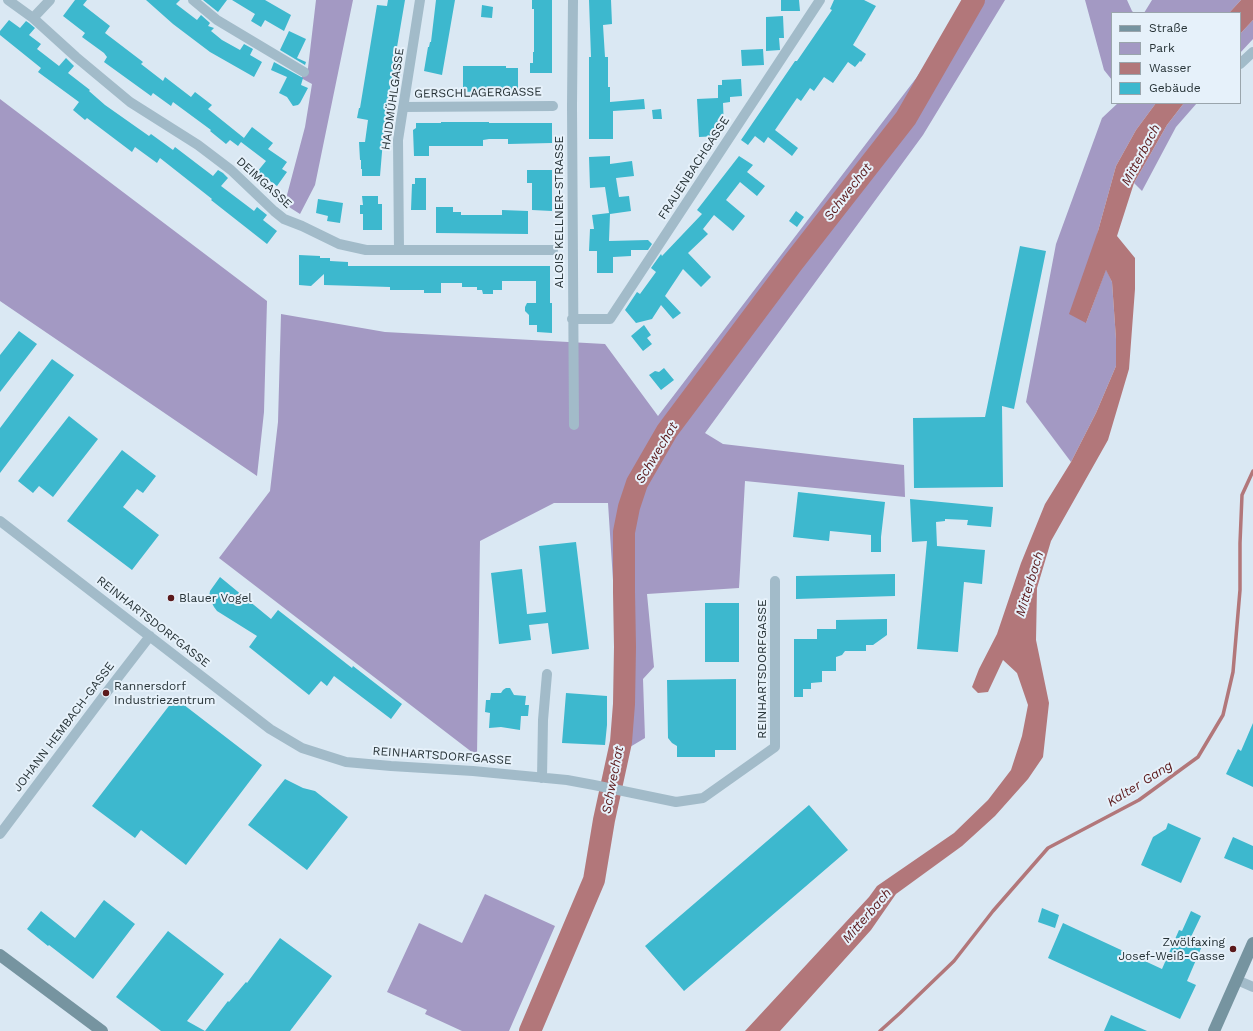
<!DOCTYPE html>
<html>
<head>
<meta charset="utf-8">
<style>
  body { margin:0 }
  #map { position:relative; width:1253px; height:1031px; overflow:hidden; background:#dae8f3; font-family:"Work Sans",sans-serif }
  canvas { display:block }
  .legend { position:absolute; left:1111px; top:12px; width:130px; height:92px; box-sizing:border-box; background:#e6f1fa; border:1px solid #9aa5ac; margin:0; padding:5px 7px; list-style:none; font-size:12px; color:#273337 }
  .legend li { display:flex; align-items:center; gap:8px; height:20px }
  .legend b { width:20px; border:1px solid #9aa5ac }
</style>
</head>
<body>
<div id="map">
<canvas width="1253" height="1031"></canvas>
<ul class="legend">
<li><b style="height:5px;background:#7694a0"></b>Straße</li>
<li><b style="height:11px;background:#a399c3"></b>Park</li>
<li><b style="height:11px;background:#b2777a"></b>Wasser</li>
<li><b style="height:11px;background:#3db8ce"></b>Gebäude</li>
</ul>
</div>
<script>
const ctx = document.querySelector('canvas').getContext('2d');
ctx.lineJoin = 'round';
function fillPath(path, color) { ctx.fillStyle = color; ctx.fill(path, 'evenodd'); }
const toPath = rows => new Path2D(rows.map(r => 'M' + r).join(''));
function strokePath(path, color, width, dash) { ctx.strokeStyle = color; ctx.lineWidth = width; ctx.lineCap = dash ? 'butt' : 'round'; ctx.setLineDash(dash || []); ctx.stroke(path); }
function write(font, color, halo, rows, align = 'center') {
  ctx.font = font + ' "Work Sans",sans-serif'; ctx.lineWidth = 4; ctx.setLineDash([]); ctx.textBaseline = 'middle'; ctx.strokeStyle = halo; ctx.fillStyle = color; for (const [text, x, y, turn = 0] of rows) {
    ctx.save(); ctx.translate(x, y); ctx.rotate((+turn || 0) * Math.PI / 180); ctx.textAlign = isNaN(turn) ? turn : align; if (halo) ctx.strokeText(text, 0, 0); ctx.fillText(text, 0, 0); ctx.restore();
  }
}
fillPath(toPath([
  [316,0,353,0,315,185,300,214,281,202,287,195,305,127,312,84,301,78,308,68],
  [966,0,1005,0,923,135,705,433,723,444,904,465,905,497,745,481,739,588,647,594,654,667,643,679,645,738,630,747,631,661,614,596,608,503,554,503,480,541,477,756,219,558,270,491,278,422,281,314,385,332,605,344,658,416,917,77],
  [1085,0,1127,0,1132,11,1134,13,1112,13,1112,80,1104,70],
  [1152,0,1241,0,1229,13,1144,13],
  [1253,20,1253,39,1240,53,1240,34],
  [0,99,267,301,264,412,257,476,0,301],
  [1118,103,1156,103,1136,130,1116,166,1098,231,1086,323,1106,269,1112,282,1116,339,1116,366,1096,413,1071,462,1026,402,1056,244,1102,118],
  [1184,103,1197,103,1176,127,1142,191,1134,183,1167,125],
  [485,894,555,926,509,1031,462,1031,425,1014,427,1010,387,992,419,923,462,943]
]), '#a399c3');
fillPath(toPath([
  [1241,0,1253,0,1253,20,1240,34,1240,13,1229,13],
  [1156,103,1184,103,1167,125,1134,183,1117,236,1135,258,1135,289,1129,369,1108,440,1051,541,1037,588,1036,640,1049,703,1043,757,1028,779,995,816,962,846,896,894,871,930,780,1031,745,1031,869,897,877,886,954,833,988,800,1011,770,1022,736,1028,705,1017,673,1003,660,988,692,978,693,972,687,979,669,997,634,1021,563,1045,504,1071,462,1096,413,1116,366,1116,339,1112,282,1106,270,1086,323,1069,314,1098,231,1116,166,1136,130]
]), '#b2777a');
strokePath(toPath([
  [880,1031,900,1013,954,961,993,911,1048,848,1139,800,1198,757,1223,715,1233,672,1240,590,1240,543,1242,495,1253,471]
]), '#b2777a', 3.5);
strokePath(toPath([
  [530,1031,594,880,604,820,621,742,624,704,625,647,624,592,624,532,629,507,637,483,667,431,792,264,906,118,974,0]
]), '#b2777a', 22);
fillPath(toPath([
  [75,0,87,0,83,5,110,26,105,33,143,62,141,64,163,81,165,77,191,97,195,92,212,105,208,109,244,138,238,146,230,140,226,144,210,131,211,130,173,102,171,106,153,93,151,96,104,62,107,57,104,53,82,37,85,33,63,16],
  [146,0,180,0,176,4,197,20,201,15,210,23,208,26,214,28,211,31,222,40,240,50,244,44,253,49,250,55,262,62,254,77,210,52,173,24],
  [203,0,227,0,218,12],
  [232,0,265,0,291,15,284,31,265,20,261,27,251,21,255,14],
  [388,0,405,0,386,112,383,140,380,176,362,176,362,169,361,169,361,160,360,160,359,142,365,142,368,120,357,118,359,108,360,108,377,5,387,6],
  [436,0,455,0,442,75,424,71,428,47,429,47,430,42,431,42],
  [532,0,552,0,552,73,530,73,530,63,533,63,533,52,534,52,534,9,532,9],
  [589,0,611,0,612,24,603,25,605,57,608,57,608,87,610,87,610,102,644,99,645,109,613,111,613,139,589,139,589,57,591,57],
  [781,0,799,0,800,11,781,11],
  [834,0,864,0,876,6,853,45,866,54,861,62,860,61,855,67,848,62,833,83,824,77,814,91,810,88,801,101,797,98,775,130,798,148,792,156,768,137,764,143,755,136,748,145,741,140,795,61,797,61,832,10,830,9],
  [482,5,493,7,492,18,481,17],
  [783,16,784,38,779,38,780,50,766,51,766,17],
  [9,20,20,28,26,21,29,23,35,28,29,35,41,44,37,49,59,66,66,58,74,66,68,73,90,90,89,91,105,105,149,136,151,134,173,150,175,147,213,176,218,170,223,173,228,178,221,186,254,211,257,207,267,215,263,220,277,231,267,244,211,200,212,199,160,158,157,163,135,147,132,152,87,118,85,120,73,110,79,102,38,72,41,68,0,35,0,31],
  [289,31,306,39,297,58,306,62,305,65,280,50],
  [763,49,764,65,742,66,741,50],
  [274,62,303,78,301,85,308,88,300,103,298,105,293,106,287,97,279,93,287,77,271,70],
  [463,66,506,66,506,68,518,68,518,90,463,92],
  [741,79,742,96,730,97,730,102,723,103,724,128,718,123,718,136,699,137,697,99,718,98,718,85,722,85,722,80],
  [661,109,662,119,653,119,652,110],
  [441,122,489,122,489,123,552,123,552,143,508,144,508,139,489,139,483,140,483,146,429,146,429,156,414,156,413,130,416,128,416,123,441,123],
  [252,127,273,143,268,149,287,162,282,169,287,172,277,186,257,172,266,161,241,142],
  [610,156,610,164,632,161,634,176,616,178,619,197,629,196,631,211,610,214,609,241,648,240,652,244,648,250,631,250,631,256,613,257,613,273,597,273,597,251,589,251,590,229,594,229,592,215,609,213,605,187,590,188,589,157],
  [739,156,753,165,747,172,765,186,757,196,740,182,726,200,745,216,733,231,714,215,703,229,708,234,688,253,711,277,701,287,683,269,665,296,681,313,673,319,661,305,652,319,636,323,625,310,637,292,640,294,656,272,651,268,661,254,662,256,702,214,697,210],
  [527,170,552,170,552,211,532,210,532,183,527,183],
  [415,178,426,178,426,210,411,210,412,184,415,184],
  [362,196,378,196,378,204,382,204,382,230,363,230,363,214,360,214,360,205,363,205],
  [318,199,343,203,340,223,327,221,328,216,316,213],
  [436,207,453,207,453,212,461,212,461,215,502,215,502,210,528,211,528,234,436,233],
  [796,211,804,217,797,227,789,221],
  [1020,246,1046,251,1014,409,1002,406,1003,487,914,488,913,418,985,417],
  [299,255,320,256,320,258,330,258,330,261,348,262,348,266,550,266,550,303,552,303,552,333,537,332,537,325,529,325,529,315,525,311,525,307,527,303,536,303,536,281,502,281,502,290,493,290,493,294,483,294,482,290,477,290,477,287,462,287,462,283,441,283,441,293,424,293,424,290,390,290,390,287,324,285,324,274,311,286,299,285],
  [644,325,651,335,647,338,652,344,643,351,631,336],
  [19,331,37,344,0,392,0,355],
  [52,359,74,375,0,473,0,428],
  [664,368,674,380,661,390,649,375,655,371,659,372],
  [69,416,98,439,53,497,39,486,33,493,18,481],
  [122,450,156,476,143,493,137,489,123,507,159,535,132,570,67,521],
  [798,492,885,502,881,537,881,552,871,552,871,535,830,531,829,541,793,537],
  [910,499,993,507,991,527,967,525,968,520,945,519,945,521,936,522,937,546,985,550,982,584,964,582,958,652,917,649,927,541,912,542],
  [576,542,589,649,552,654,548,623,529,625,531,640,499,644,491,573,522,569,527,614,546,612,539,546],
  [895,574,895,596,796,599,796,576],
  [220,577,271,619,278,610,352,668,353,666,402,704,391,719,334,676,327,686,321,681,309,695,249,647,257,636,217,611,214,607,209,597,210,591],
  [705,603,739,603,739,662,705,662],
  [887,619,887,635,873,645,866,645,866,651,845,651,842,655,836,657,836,671,822,671,822,682,811,683,811,689,803,689,803,697,794,697,794,639,817,639,817,629,836,629,836,620],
  [736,679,736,750,715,750,715,757,677,757,677,746,672,743,668,738,667,680],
  [506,688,510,688,514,695,526,696,525,705,529,705,528,716,521,716,520,730,501,727,489,728,490,713,485,712,486,700,490,700,491,693,501,693,503,690],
  [566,693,607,696,607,725,605,745,562,743],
  [175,698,262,765,186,865,141,830,135,838,92,806],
  [1253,723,1253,787,1226,774,1238,749,1241,751],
  [285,779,303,788,315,791,348,817,307,870,248,825],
  [809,805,848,850,684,991,645,946],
  [1168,823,1201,838,1181,883,1141,865,1153,837,1166,829],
  [1233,837,1253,846,1253,870,1224,858],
  [104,900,135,924,93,979,49,945,48,946,27,929,41,911,75,938],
  [1042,908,1059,915,1055,928,1038,922],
  [1191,911,1201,916,1189,941,1202,946,1187,981,1196,985,1180,1019,1048,958,1063,923,1162,969,1179,930,1182,931],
  [168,931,224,974,187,1021,205,1031,228,1001,229,1002,246,982,247,983,280,938,332,976,290,1031,161,1031,116,997],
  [1111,1015,1147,1031,1104,1031]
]), '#3db8ce');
strokePath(toPath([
  [8,0,33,18,76,57,130,102,198,145,231,170,274,211,284,219,302,226,339,244,366,250,553,250],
  [193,0,217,20,304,72],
  [573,0,572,106,574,425],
  [33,18,50,0],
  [1240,64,1253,52],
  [403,107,553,106],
  [399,250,398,140,420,0],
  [572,319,610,319,820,0],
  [0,521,270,729,302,748,346,762,391,766,473,771,567,780,594,785,676,802,703,798,775,747,775,581],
  [542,778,543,720,547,674],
  [0,834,106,693,150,636],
  [1237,980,1253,987]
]), '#a2bbc9', 10);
strokePath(toPath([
  [0,955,102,1031],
  [1214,1031,1253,943]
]), '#7694a0', 12);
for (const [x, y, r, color] of [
  [171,598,4,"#5b191b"],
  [106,693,4,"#5b191b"],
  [1233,949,4,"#5b191b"]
]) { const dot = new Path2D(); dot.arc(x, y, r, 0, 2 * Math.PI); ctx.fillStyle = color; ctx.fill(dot); strokePath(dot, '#e6f1fa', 1.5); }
write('12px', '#273337', '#e6f1fa', [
  ["GERSCHLAGERGASSE",478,93,-1],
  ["HAIDMÜHLGASSE",393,99,-82],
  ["FRAUENBACHGASSE",694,168,-57],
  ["DEIMGASSE",264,183,42],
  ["ALOIS KELLNER-STRASSE",559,212,-90],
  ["REINHARTSDORFGASSE",153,622,38],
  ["REINHARTSDORFGASSE",762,669,-90],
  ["JOHANN HEMBACH-GASSE",64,727,-53],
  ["REINHARTSDORFGASSE",442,756,4]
]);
write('12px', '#273337', '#e6f1fa', [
  ["Blauer Vogel",179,598],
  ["Rannersdorf",114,686],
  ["Industriezentrum",114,700],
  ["Zwölfaxing",1225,942,"right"],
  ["Josef-Weiß-Gasse",1225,956,"right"]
], 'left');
write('italic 13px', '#5b191b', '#e6f1fa', [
  ["Mitterbach",1141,155,-62],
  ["Schwechat",848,192,-52],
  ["Schwechat",657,453,-59],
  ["Mitterbach",1030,584,-73],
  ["Schwechat",613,780,-79],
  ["Kalter Gang",1140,784,-32],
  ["Mitterbach",867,916,-49]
]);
</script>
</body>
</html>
